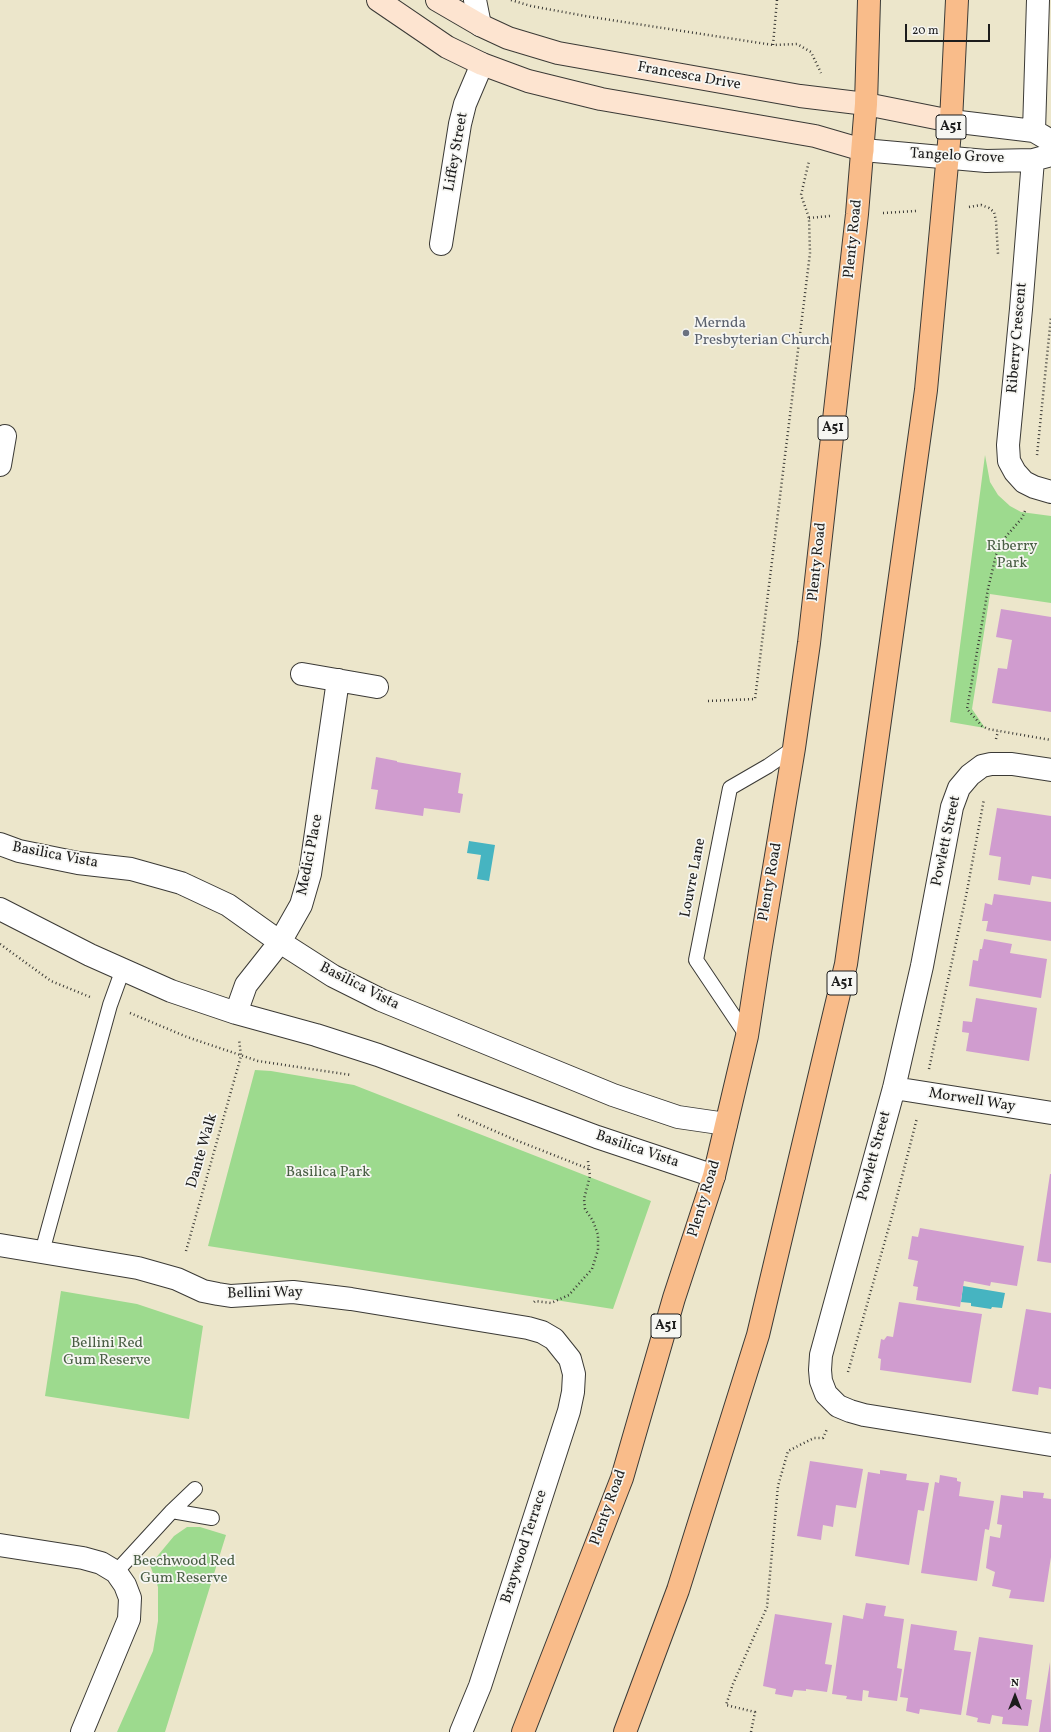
<!DOCTYPE html>
<html>
<head>
<meta charset="utf-8">
<style>
  body { margin:0 }
  #map { position:relative; width:1051px; height:1732px; overflow:hidden; background:#ece6cb; font-family:Vollkorn,serif }
  canvas { display:block }
  .north { position:absolute; left:995px; top:1676px; width:40px; height:40px; -webkit-text-stroke:3px #f6f6f2; paint-order:stroke; rotate:0deg; font-size:11px; font-weight:700; line-height:16px; text-align:center; color:#1c1c1c }
  .north::after { content:''; display:block; margin:auto; width:14px; height:18px; background:#1c1c1c; clip-path:polygon(50% 0,100% 100%,50% 72%,0 100%) }
  .scale { position:absolute; left:905px; top:24px; width:85px; height:18px; box-sizing:border-box; border:2px solid #1c1c1c; border-top:0; padding-left:5px; font-size:12px; line-height:14px; white-space:nowrap; color:#1c1c1c; -webkit-text-stroke:3px #f6f6f2; paint-order:stroke }
</style>
</head>
<body>
<div id="map">
<canvas width="1051" height="1732"></canvas>
<div class="north">N</div>
<div class="scale">20 m</div>
</div>
<script>
const ctx = document.querySelector('canvas').getContext('2d');
ctx.lineJoin = 'round';
function fillPath(path, color) { ctx.fillStyle = color; ctx.fill(path, 'evenodd'); }
const toPath = rows => new Path2D(rows.map(r => 'M' + r).join(''));
function strokePath(path, color, width, dash) { ctx.strokeStyle = color; ctx.lineWidth = width; ctx.lineCap = dash ? 'butt' : 'round'; ctx.setLineDash(dash || []); ctx.stroke(path); }
function write(font, color, halo, rows, align = 'center') {
  ctx.font = font + ' Vollkorn,serif'; ctx.lineWidth = 3.5; ctx.setLineDash([]); ctx.textBaseline = 'middle'; ctx.strokeStyle = halo; ctx.fillStyle = color; for (const [text, x, y, turn = 0] of rows) {
    ctx.save(); ctx.translate(x, y); ctx.rotate((+turn || 0) * Math.PI / 180); ctx.textAlign = isNaN(turn) ? turn : align; if (halo) ctx.strokeText(text, 0, 0); ctx.fillText(text, 0, 0); ctx.restore();
  }
}
fillPath(toPath([
  [985,455,990,482,998,495,1010,506,1021,512,1051,516,1051,603,990,594,972,709,985,728,950,722],
  [255,1070,271,1071,354,1085,651,1201,613,1309,208,1246],
  [61,1291,137,1304,203,1326,189,1419,45,1396],
  [187,1527,200,1527,226,1535,165,1732,117,1732,153,1651,158,1621,158,1587,150,1565,174,1536]
]), '#9dda8e');
fillPath(toPath([
  [469,841,495,845,489,881,477,879,481,855,467,853],
  [963,1286,1005,1293,1002,1308,992,1307,991,1309,971,1306,971,1303,961,1302]
]), '#46b4c1');
fillPath(toPath([
  [1001,609,1051,617,1051,712,992,703,998,668,1007,669,1012,640,996,637],
  [376,757,397,761,397,762,461,773,458,793,463,794,460,813,424,808,423,816,375,809,378,790,371,789],
  [997,808,1051,816,1051,879,1032,876,1030,885,998,880,1001,857,989,855],
  [994,894,1051,902,1051,941,986,931,988,921,982,921,985,903,992,905],
  [984,939,1012,944,1010,953,1047,959,1041,998,969,986,973,960,978,961,980,949,982,949],
  [976,998,1037,1008,1029,1061,966,1051,969,1033,962,1032,963,1021,972,1022],
  [1050,1174,1051,1174,1051,1263,1037,1261],
  [920,1228,1024,1246,1017,1286,991,1282,990,1286,964,1281,960,1307,916,1300,918,1287,913,1286,918,1261,908,1259,912,1236,918,1237],
  [899,1302,982,1314,971,1383,880,1370,881,1359,878,1358,881,1339,884,1340,887,1336,893,1337],
  [1026,1309,1051,1313,1051,1389,1039,1387,1038,1395,1012,1391],
  [810,1461,863,1469,856,1508,836,1505,833,1527,823,1525,821,1540,797,1536],
  [880,1470,907,1474,906,1480,929,1483,924,1511,918,1510,909,1565,855,1556,868,1472,880,1474],
  [940,1475,957,1478,957,1481,961,1482,959,1496,994,1501,989,1530,985,1529,977,1581,921,1573,935,1482,939,1483],
  [1023,1491,1044,1493,1043,1498,1051,1499,1051,1557,1044,1602,1009,1598,1011,1590,992,1586,995,1572,986,1568,990,1536,1000,1538,1002,1525,997,1524,1001,1495,1023,1498],
  [866,1603,886,1606,884,1616,904,1619,897,1668,902,1669,897,1701,868,1697,869,1691,863,1690,862,1701,846,1699,847,1696,832,1694,843,1615,863,1619],
  [775,1614,832,1623,825,1664,832,1665,827,1692,806,1689,806,1691,794,1690,792,1697,775,1694,776,1689,763,1686],
  [911,1624,957,1631,954,1650,971,1652,961,1715,920,1709,919,1714,906,1711,908,1698,900,1697],
  [979,1637,1033,1645,1026,1699,1032,1700,1028,1726,1002,1724,1003,1717,992,1715,990,1724,977,1722,978,1718,966,1715],
  [1050,1662,1051,1732,1039,1732]
]), '#d09ccf');
const lane = toPath([
  [747,1036,696,960,730,788,768,766,794,748],
  [42,1252,110,1005,123,969],
  [172,1511,195,1489],
  [116,1572,172,1511,212,1518]
]);
const street = toPath([
  [475,0,480,25],
  [951,121,1034,131,1051,141],
  [1034,131,1038,0],
  [863,150,986,161,1033,160,1051,155],
  [1033,160,1021,309,1008,445,1009,461,1015,472,1024,482,1034,487,1051,492],
  [441,244,460,124,465,104,482,64],
  [0,465,5,436],
  [302,674,377,687],
  [1051,770,1012,764,991,764,982,766,970,775,959,788,952,807,922,966,894,1088,821,1355,820,1370,821,1381,826,1394,838,1406,850,1411,864,1415,1051,1445],
  [0,844,19,851,78,863,131,869,181,883,228,905,280,942,333,976,381,1000,613,1095,678,1117,726,1124],
  [0,909,90,955,171,991,236,1013,316,1035,378,1055,597,1137,714,1176],
  [236,1013,246,985,280,942,301,905,310,874,338,680],
  [894,1088,1051,1113],
  [0,1245,138,1268,177,1279,203,1291,218,1294,231,1296,293,1292,351,1299,528,1328,542,1332,554,1339,570,1359,574,1374,573,1392,569,1411,480,1686,461,1732],
  [0,1545,83,1558,101,1563,116,1572,125,1585,130,1598,129,1619,82,1732]
]);
const secondary = toPath([
  [378,0,447,47,482,64,528,81,601,99,815,136,863,150],
  [437,0,480,25,508,38,558,53,800,96,866,104,951,121]
]);
const highway = toPath([
  [523,1732,622,1478,674,1298,714,1176,747,1036,760,952,794,748,809,643,857,214,866,104,869,0],
  [625,1732,678,1590,758,1335,846,964,926,390,951,121,957,0]
]);
strokePath(lane, '#3b3a36', 16);
strokePath(street, '#3b3a36', 24);
strokePath(secondary, '#3b3a36', 24);
strokePath(highway, '#3b3a36', 24);
strokePath(toPath([
  [511,0,531,6,585,16,773,45],
  [777,0,773,45,797,44,811,52,821,73],
  [969,207,981,205,989,208,994,212,996,221,998,254],
  [883,213,916,211],
  [809,218,830,216],
  [1037,455,1051,317],
  [1025,511,1022,518,1003,540,996,555,988,589,967,709,982,726,988,729,1051,740],
  [708,701,755,699,810,253,809,218,801,195,809,161],
  [996,739,998,731],
  [0,944,51,981,90,997],
  [130,1013,187,1037,258,1061,351,1075],
  [929,1069,967,891,984,799],
  [458,1115,513,1139,589,1169],
  [186,1251,241,1056,239,1039],
  [534,1302,535,1301,551,1303,569,1295,592,1269,598,1250,598,1235,593,1221,585,1209,584,1199,590,1176,588,1161],
  [848,1372,892,1216,917,1118],
  [751,1732,755,1712,726,1705,733,1684,767,1607,778,1486,788,1451,814,1438,823,1438,827,1429]
]), '#3b3a36', 2.5, [1, 3]);
strokePath(lane, '#fff', 14);
strokePath(street, '#fff', 22);
strokePath(secondary, '#fde4d0', 22);
strokePath(highway, '#f9bc8a', 22);
for (const [x, y, r, color] of [
  [686,333,4,"#6b7280"]
]) { const dot = new Path2D(); dot.arc(x, y, r, 0, 2 * Math.PI); ctx.fillStyle = color; ctx.fill(dot); strokePath(dot, '#f6f6f2', 1.5); }
for (const [x, y, w] of [
  [951,127,30],
  [833,428,30],
  [842,983,30],
  [666,1326,30]
]) { const box = new Path2D(); box.roundRect(x - w / 2, y - 12, w, 24, 3); ctx.fillStyle = '#f6f6f2'; ctx.fill(box); strokePath(box, '#1c1c1c', 1); }
write('bold 14px', '#1c1c1c', null, [
  ["A51",951,127],
  ["A51",833,428],
  ["A51",842,983],
  ["A51",666,1326]
]);
write('15px', '#1c1c1c', '#f6f6f2', [
  ["Francesca Drive",689,77,10],
  ["Liffey Street",457,152,-80],
  ["Tangelo Grove",957,157,3],
  ["Plenty Road",854,239,-84],
  ["Riberry Crescent",1018,338,-85],
  ["Plenty Road",818,562,-84],
  ["Powlett Street",947,841,-78],
  ["Medici Place",311,855,-79],
  ["Basilica Vista",55,856,11],
  ["Louvre Lane",694,878,-79],
  ["Plenty Road",771,882,-80],
  ["Basilica Vista",359,987,27],
  ["Morwell Way",972,1101,9],
  ["Basilica Vista",637,1150,19],
  ["Dante Walk",203,1151,-74],
  ["Powlett Street",875,1156,-75],
  ["Plenty Road",705,1199,-73],
  ["Bellini Way",265,1294,-1],
  ["Plenty Road",609,1508,-70],
  ["Braywood Terrace",525,1547,-72]
]);
write('15px', '#5b616d', '#f6f6f2', [
  ["Mernda",694,324],
  ["Presbyterian Church",694,341]
], 'left');
write('15px', '#495e44', '#f6f6f2', [
  ["Riberry",1012,547],
  ["Park",1012,564],
  ["Basilica Park",328,1173],
  ["Bellini Red",107,1344],
  ["Gum Reserve",107,1361],
  ["Beechwood Red",184,1562],
  ["Gum Reserve",184,1579]
]);
</script>
</body>
</html>
